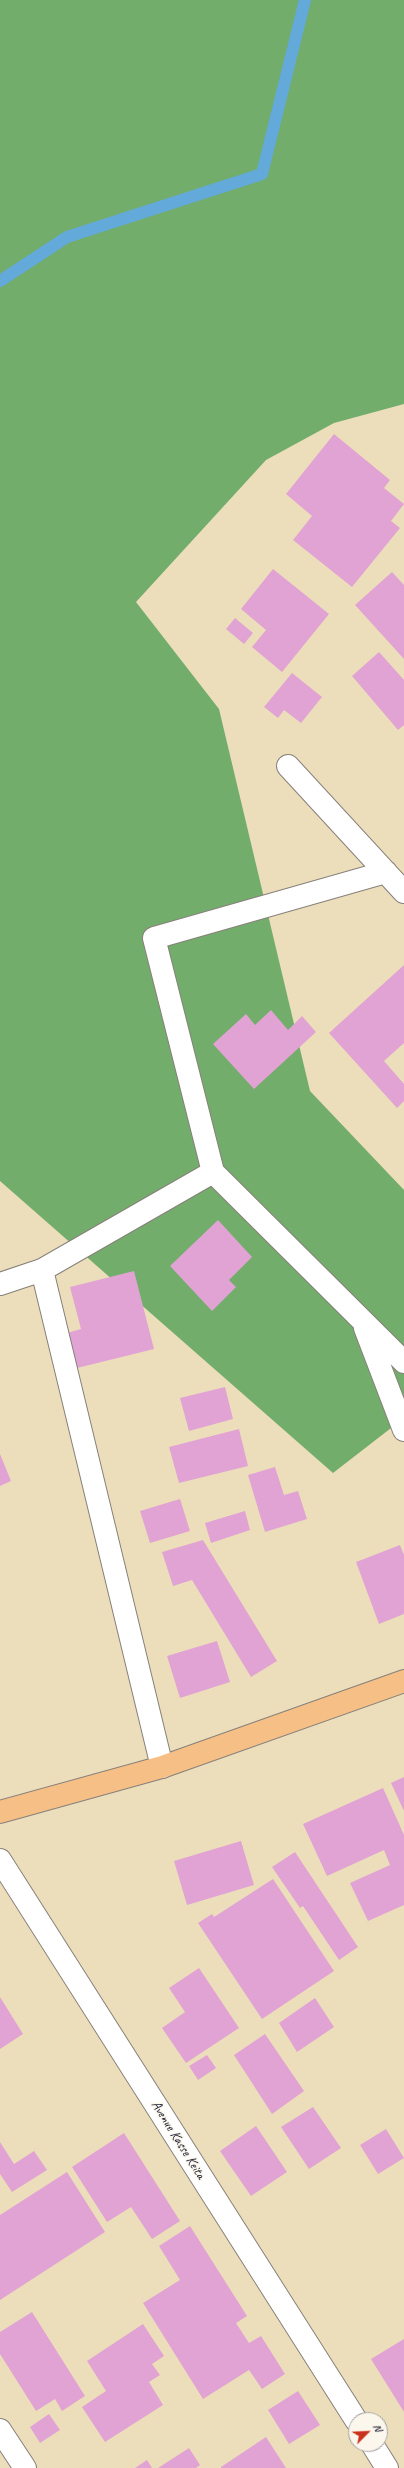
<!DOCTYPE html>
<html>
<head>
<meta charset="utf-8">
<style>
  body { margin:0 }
  #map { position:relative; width:404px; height:2468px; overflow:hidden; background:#ecdebb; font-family:Caveat,sans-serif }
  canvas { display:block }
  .north { position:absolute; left:348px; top:2412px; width:40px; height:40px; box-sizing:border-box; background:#fbf7ec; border:1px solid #a4a2a5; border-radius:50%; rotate:66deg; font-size:11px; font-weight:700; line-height:16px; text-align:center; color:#22223b }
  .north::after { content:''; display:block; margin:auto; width:14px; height:18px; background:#c8321e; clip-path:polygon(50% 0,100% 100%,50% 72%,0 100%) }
</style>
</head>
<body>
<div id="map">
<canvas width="404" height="2468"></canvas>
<div class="north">N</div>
</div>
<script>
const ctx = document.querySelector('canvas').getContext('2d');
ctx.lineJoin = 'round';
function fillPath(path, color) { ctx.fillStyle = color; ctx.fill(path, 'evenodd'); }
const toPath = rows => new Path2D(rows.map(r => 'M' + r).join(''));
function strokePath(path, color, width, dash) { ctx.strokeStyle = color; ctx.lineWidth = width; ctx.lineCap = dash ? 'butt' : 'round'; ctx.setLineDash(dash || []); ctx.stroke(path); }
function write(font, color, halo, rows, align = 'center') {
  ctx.font = font + ' Caveat,sans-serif'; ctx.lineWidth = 3; ctx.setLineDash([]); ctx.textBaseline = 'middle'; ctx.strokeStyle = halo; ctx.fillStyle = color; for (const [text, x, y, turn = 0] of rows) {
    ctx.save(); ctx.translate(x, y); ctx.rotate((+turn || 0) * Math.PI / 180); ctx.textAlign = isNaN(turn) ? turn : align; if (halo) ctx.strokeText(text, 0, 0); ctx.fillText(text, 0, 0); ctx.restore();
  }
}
fillPath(toPath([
  [0,0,404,0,404,404,334,423,266,460,136,602,219,709,310,1091,404,1190,404,1418,333,1473,0,1181]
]), '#73ad6c');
strokePath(toPath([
  [0,281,67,237,262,174,305,0]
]), '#63a9d9', 12);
fillPath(toPath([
  [334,434,390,480,384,488,404,504,391,521,400,528,352,587,293,540,312,516,286,494],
  [273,569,329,614,282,672,252,647,266,630,241,609],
  [392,572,404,585,404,659,355,605],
  [235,618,253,633,244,644,226,629],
  [379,652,404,680,404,725,398,730,352,676],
  [292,673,322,697,301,723,284,710,278,718,264,707],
  [404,965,404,1043,384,1061,404,1084,404,1101,397,1108,329,1033],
  [271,1010,288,1030,302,1016,316,1032,254,1089,213,1044,246,1014,255,1025],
  [218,1220,252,1257,229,1280,236,1287,212,1311,170,1266],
  [134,1271,154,1349,73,1369,63,1334,81,1329,70,1287],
  [225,1387,233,1419,189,1431,180,1398],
  [239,1429,248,1466,179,1483,169,1447],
  [0,1454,11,1481,0,1486],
  [275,1467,284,1495,298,1491,307,1519,265,1532,248,1475],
  [180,1499,190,1531,150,1543,140,1511],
  [245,1511,250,1530,211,1543,205,1523],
  [203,1540,277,1661,251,1677,192,1580,173,1586,162,1552],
  [400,1545,404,1555,404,1614,379,1624,356,1562],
  [217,1641,230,1682,180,1698,167,1656],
  [404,1777,404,1811,391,1783],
  [383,1788,404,1835,404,1905,368,1921,350,1883,390,1865,384,1850,327,1876,303,1824],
  [241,1841,254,1885,187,1905,174,1861],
  [295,1852,358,1947,339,1960,303,1906,300,1908,272,1867],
  [273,1879,334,1971,262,2019,198,1923,212,1914,214,1917],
  [199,1968,239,2028,186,2063,162,2028,185,2012,169,1988],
  [0,1997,23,2034,0,2049],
  [315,1998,334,2027,297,2052,279,2023],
  [265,2034,304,2091,272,2114,234,2055],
  [207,2055,216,2068,198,2080,189,2066],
  [313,2107,341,2148,309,2169,281,2127],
  [256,2126,287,2172,251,2196,220,2151],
  [386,2129,404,2158,378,2174,360,2145],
  [124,2133,180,2221,152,2239,131,2207,107,2222,72,2167],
  [0,2142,14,2164,34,2151,47,2170,12,2192,0,2174],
  [67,2172,105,2232,0,2300,0,2215],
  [190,2226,247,2316,236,2323,249,2343,261,2336,285,2374,262,2389,249,2370,203,2399,143,2303,180,2280,159,2246],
  [32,2312,85,2396,62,2411,55,2399,36,2411,0,2354,0,2332],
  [143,2324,164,2356,152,2364,160,2375,149,2382,163,2405,105,2442,82,2407,106,2391,87,2361],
  [404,2339,404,2412,371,2359],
  [298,2391,320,2425,289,2444,268,2410],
  [49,2414,60,2430,40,2443,30,2427],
  [266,2437,286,2468,221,2468,221,2467],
  [189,2448,200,2465,196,2468,158,2468],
  [147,2460,152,2468,135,2468]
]), '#e1a3d3');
const minor = toPath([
  [288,766,404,892],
  [386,872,154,938,213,1172,404,1362],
  [42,1270,162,1767],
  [0,1284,42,1270,213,1172],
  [365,1328,404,1430],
  [0,1860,356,2420],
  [0,2430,25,2468],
  [372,2444,387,2468]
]);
const major = toPath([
  [0,1812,162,1767,404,1681]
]);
strokePath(minor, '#87807b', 24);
strokePath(major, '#87807b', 24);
strokePath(minor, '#fff', 22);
strokePath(major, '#f5bf86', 22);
write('14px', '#22223b', '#fbf7ec', [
  ["Avenue Kasse Keita",178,2140,58]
]);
</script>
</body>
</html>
